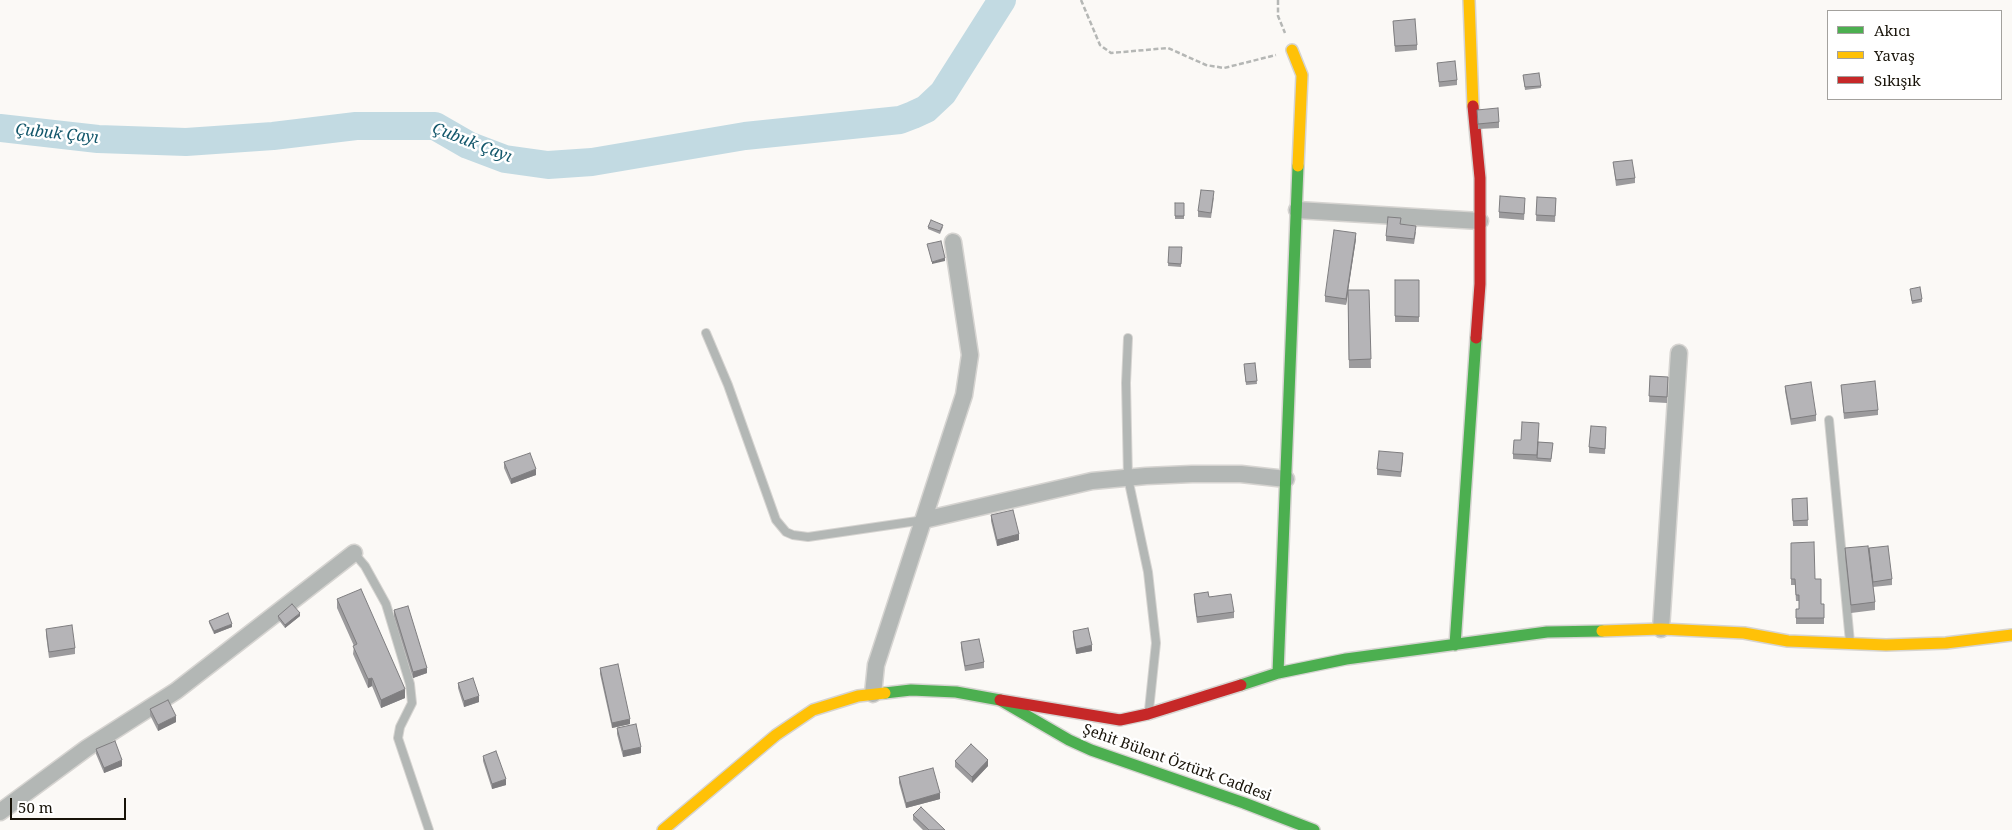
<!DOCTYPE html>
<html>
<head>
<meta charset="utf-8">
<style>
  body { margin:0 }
  #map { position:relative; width:2012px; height:830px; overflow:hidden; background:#fbf9f6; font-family:"Noto Serif",serif }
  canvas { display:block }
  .legend { position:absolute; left:1827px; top:10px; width:175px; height:90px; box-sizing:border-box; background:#fff; border:1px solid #a3a19d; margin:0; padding:6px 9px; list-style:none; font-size:15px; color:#181309 }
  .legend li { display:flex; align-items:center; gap:10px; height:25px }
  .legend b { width:25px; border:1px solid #a3a19d }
  .scale { position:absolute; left:10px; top:798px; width:116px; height:22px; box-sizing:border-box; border:2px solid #181309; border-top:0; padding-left:6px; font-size:15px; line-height:18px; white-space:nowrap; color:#181309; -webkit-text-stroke:4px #fff; paint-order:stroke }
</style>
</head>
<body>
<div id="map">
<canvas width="2012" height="830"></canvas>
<ul class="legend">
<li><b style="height:6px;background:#4caf50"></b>Akıcı</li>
<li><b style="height:6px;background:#ffc107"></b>Yavaş</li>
<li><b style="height:6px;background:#c62828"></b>Sıkışık</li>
</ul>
<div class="scale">50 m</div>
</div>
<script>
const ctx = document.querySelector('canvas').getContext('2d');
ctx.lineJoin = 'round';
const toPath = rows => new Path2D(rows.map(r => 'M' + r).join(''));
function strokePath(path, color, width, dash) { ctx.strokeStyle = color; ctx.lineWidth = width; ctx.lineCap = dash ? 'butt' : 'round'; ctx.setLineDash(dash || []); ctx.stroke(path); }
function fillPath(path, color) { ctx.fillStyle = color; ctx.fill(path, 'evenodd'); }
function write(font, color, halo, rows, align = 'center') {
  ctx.font = font + ' "Noto Serif",serif'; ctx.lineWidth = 5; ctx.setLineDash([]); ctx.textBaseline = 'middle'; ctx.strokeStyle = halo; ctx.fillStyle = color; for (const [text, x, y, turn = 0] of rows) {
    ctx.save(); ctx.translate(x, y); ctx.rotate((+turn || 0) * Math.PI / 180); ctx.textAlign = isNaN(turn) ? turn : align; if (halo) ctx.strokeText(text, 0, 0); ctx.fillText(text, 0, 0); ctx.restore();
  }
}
strokePath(toPath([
  [0,128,98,139,186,142,273,136,356,126,435,126,468,145,505,159,548,165,592,162,745,136,900,120,913,115,926,109,943,93,1002,0]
]), '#c2dae2', 28);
const lane = toPath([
  [706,333,728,385,776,520,786,532,793,535,808,537,924,520],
  [1128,338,1126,383,1128,478,1148,572,1156,643,1149,710],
  [1829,420,1850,642],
  [354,553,365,566,386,604,410,684,412,703,400,727,398,738,429,830]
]);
const street = toPath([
  [1297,210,1480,221],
  [924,520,1092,481,1146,476,1192,474,1241,474,1286,479],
  [1661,629,1679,353],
  [873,694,876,665,964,395,970,355,953,242],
  [0,812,87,748,176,691,354,553]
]);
const fast = toPath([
  [1455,645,1476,338],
  [1278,673,1298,166],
  [1241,685,1278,673,1346,659,1547,632,1602,631],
  [885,693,911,690,956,692,1000,700,1069,740,1091,750,1244,803,1314,830]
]);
const slow = toPath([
  [1469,0,1473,106],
  [1292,50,1302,75,1298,166],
  [1602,631,1661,629,1744,633,1788,641,1886,645,1946,643,2012,635],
  [663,830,776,735,813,710,858,696,885,693]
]);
const jam = toPath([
  [1473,106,1480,178,1480,284,1476,338],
  [1000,700,1120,720,1148,714,1241,685]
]);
strokePath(lane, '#d6d4d1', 10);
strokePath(street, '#d6d4d1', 19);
strokePath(fast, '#d6d4d1', 14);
strokePath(slow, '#d6d4d1', 14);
strokePath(jam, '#d6d4d1', 14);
strokePath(toPath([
  [1081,0,1100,45,1111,53,1168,48,1206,65,1224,68,1276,55],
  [1278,0,1278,16,1285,33]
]), '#b5b7b5', 2.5, [5, 2.5]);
strokePath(lane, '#b3b7b5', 8);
strokePath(street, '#b3b7b5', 16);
strokePath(fast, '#4caf50', 11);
strokePath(slow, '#ffc107', 11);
strokePath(jam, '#c62828', 11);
fillPath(toPath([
  [1393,21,1417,45,1417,50,1395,52],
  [1437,63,1457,80,1457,85,1439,87],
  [1523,75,1541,86,1541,88,1525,90],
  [1477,110,1499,122,1499,128,1478,129],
  [1613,162,1635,178,1635,183,1616,186],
  [1214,197,1211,218,1198,217,1198,211],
  [1537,197,1556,198,1555,222,1536,221],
  [1184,203,1184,219,1175,219,1175,216],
  [1525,203,1524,220,1499,218,1499,212],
  [1401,224,1416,232,1414,244,1386,241,1386,236],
  [928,227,943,227,940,234,928,229],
  [1356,239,1348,290,1369,290,1371,368,1349,368,1348,293,1346,305,1325,302,1325,296],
  [1169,247,1182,247,1181,267,1168,266],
  [1395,280,1419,280,1419,322,1395,322],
  [1910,289,1922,299,1922,302,1912,304],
  [1255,363,1257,384,1246,385,1244,367],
  [1650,376,1668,377,1667,403,1649,402],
  [1841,385,1878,410,1878,415,1844,419],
  [1785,386,1816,415,1816,421,1791,425,1785,391],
  [1539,429,1538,442,1553,443,1551,462,1513,459,1513,454,1521,440],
  [1606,433,1605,454,1589,453,1589,447],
  [1403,459,1401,477,1377,475,1377,469],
  [504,462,536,475,511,484,504,468],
  [1807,498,1808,526,1793,526,1792,499],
  [991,515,1019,540,997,546,991,521],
  [1791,543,1815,579,1821,604,1824,604,1824,624,1796,624,1796,609,1799,609,1799,601,1796,601,1795,585,1791,585],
  [1845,548,1869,548,1892,579,1892,585,1873,587,1875,602,1875,610,1851,613,1845,557],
  [1194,594,1234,612,1234,618,1197,623,1194,600],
  [337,599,405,698,381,708,372,686,368,688,353,654,354,646,337,608],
  [394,610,427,673,413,678,394,616],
  [278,616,300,616,285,628,278,619],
  [209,621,232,627,214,634,209,623],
  [46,629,75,648,75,654,49,658,46,635],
  [1073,631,1092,651,1076,654,1073,637],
  [961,642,984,662,984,668,965,671,961,648],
  [600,668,630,724,612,728,600,674],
  [458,683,479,702,464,707,458,688],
  [150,709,176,722,158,731,150,715],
  [617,728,641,753,623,757,617,734],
  [96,749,122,766,104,773,96,754],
  [483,756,506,785,492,789,483,761],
  [955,761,988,766,972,783,955,767],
  [899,777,940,799,906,808,899,783],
  [913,815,945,830,923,830,913,820]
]), '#9c9b9d');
fillPath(toPath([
  [1356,233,1356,239,1346,305,1346,299],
  [945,258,945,261,932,264,932,262],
  [536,469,536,475,511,484,511,479],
  [1019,534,1019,540,997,546,997,540],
  [300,613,300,616,285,628,285,625],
  [232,624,232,627,214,634,214,631],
  [1092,645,1092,651,1076,654,1076,649],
  [427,668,427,673,413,678,413,672],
  [372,678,372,686,368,688,368,679],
  [405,689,405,698,381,708,381,700],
  [479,696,479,702,464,707,464,701],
  [176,716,176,722,158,731,158,725],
  [630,719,630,724,612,728,612,723],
  [641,747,641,753,623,757,623,751],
  [122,760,122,766,104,773,104,768],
  [988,760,988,766,972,783,972,777],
  [506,779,506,785,492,789,492,784],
  [940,793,940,799,906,808,906,803]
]), '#7f7e80');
const building = toPath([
  [1415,19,1417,45,1395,46,1393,21,1415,19],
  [1455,61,1457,80,1439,82,1437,63,1455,61],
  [1539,73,1541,86,1525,87,1523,75,1539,73],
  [1498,108,1499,122,1478,124,1477,110,1498,108],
  [1632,160,1635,178,1616,180,1613,162,1632,160],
  [1201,190,1214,191,1211,213,1198,211,1201,190],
  [1500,196,1525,198,1524,214,1499,212,1500,196],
  [1537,197,1556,198,1555,216,1536,215,1537,197],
  [1175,203,1184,203,1184,216,1175,216,1175,203],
  [1388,217,1401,218,1400,224,1416,226,1414,239,1386,236,1388,217],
  [931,220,943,225,940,231,928,227,931,220],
  [1334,230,1356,233,1346,299,1325,296,1334,230],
  [941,241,945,258,932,262,927,244,941,241],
  [1169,247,1182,247,1181,264,1168,263,1169,247],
  [1395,280,1419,280,1419,317,1395,316,1395,280],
  [1920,287,1922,299,1912,301,1910,289,1920,287],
  [1348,290,1369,290,1371,359,1349,360,1348,290],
  [1255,363,1257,381,1246,382,1244,364,1255,363],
  [1650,376,1668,377,1667,397,1649,396,1650,376],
  [1875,381,1878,410,1844,413,1841,385,1875,381],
  [1811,382,1816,415,1791,419,1785,386,1811,382],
  [1522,422,1539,423,1537,455,1513,454,1514,440,1521,440,1522,422],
  [1591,426,1606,427,1605,449,1589,447,1591,426],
  [1538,442,1553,443,1551,459,1537,458,1538,442],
  [1379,451,1403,453,1401,472,1377,469,1379,451],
  [530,453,536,469,511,479,504,462,530,453],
  [1807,498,1808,520,1793,521,1792,499,1807,498],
  [1013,510,1019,534,997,540,991,515,1013,510],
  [1814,542,1815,579,1821,579,1821,604,1824,604,1824,618,1796,618,1796,609,1799,609,1799,595,1796,595,1795,579,1791,579,1791,543,1814,542],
  [1868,546,1875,602,1851,605,1845,548,1868,546],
  [1888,546,1892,579,1873,582,1869,548,1888,546],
  [361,589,405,689,381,700,372,678,368,679,353,646,357,644,337,599,361,589],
  [1208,592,1209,597,1231,594,1234,612,1197,617,1194,594,1208,592],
  [292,604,300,613,285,625,278,616,292,604],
  [408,606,427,668,413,672,394,610,408,606],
  [228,613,232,624,214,631,209,621,228,613],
  [72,625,75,648,49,652,46,629,72,625],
  [1088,628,1092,645,1076,649,1073,631,1088,628],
  [979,639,984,662,965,666,961,642,979,639],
  [618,664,630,719,612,723,600,668,618,664],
  [473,678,479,696,464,701,458,683,473,678],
  [168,700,176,716,158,725,150,709,168,700],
  [636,724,641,747,623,751,617,728,636,724],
  [115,741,122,760,104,768,96,749,115,741],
  [971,744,988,760,972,777,955,761,971,744],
  [496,751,506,779,492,784,483,756,496,751],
  [933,768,940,793,906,803,899,777,933,768],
  [921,807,945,830,929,830,913,815,921,807]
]);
fillPath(building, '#b5b4b7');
strokePath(building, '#7f7e80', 1);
write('15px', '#181309', '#fff', [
  ["Şehit Bülent Öztürk Caddesi",1177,763,20]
]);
write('italic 16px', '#13576b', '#fff', [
  ["Çubuk Çayı",57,134,6],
  ["Çubuk Çayı",472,143,21]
]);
</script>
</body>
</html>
